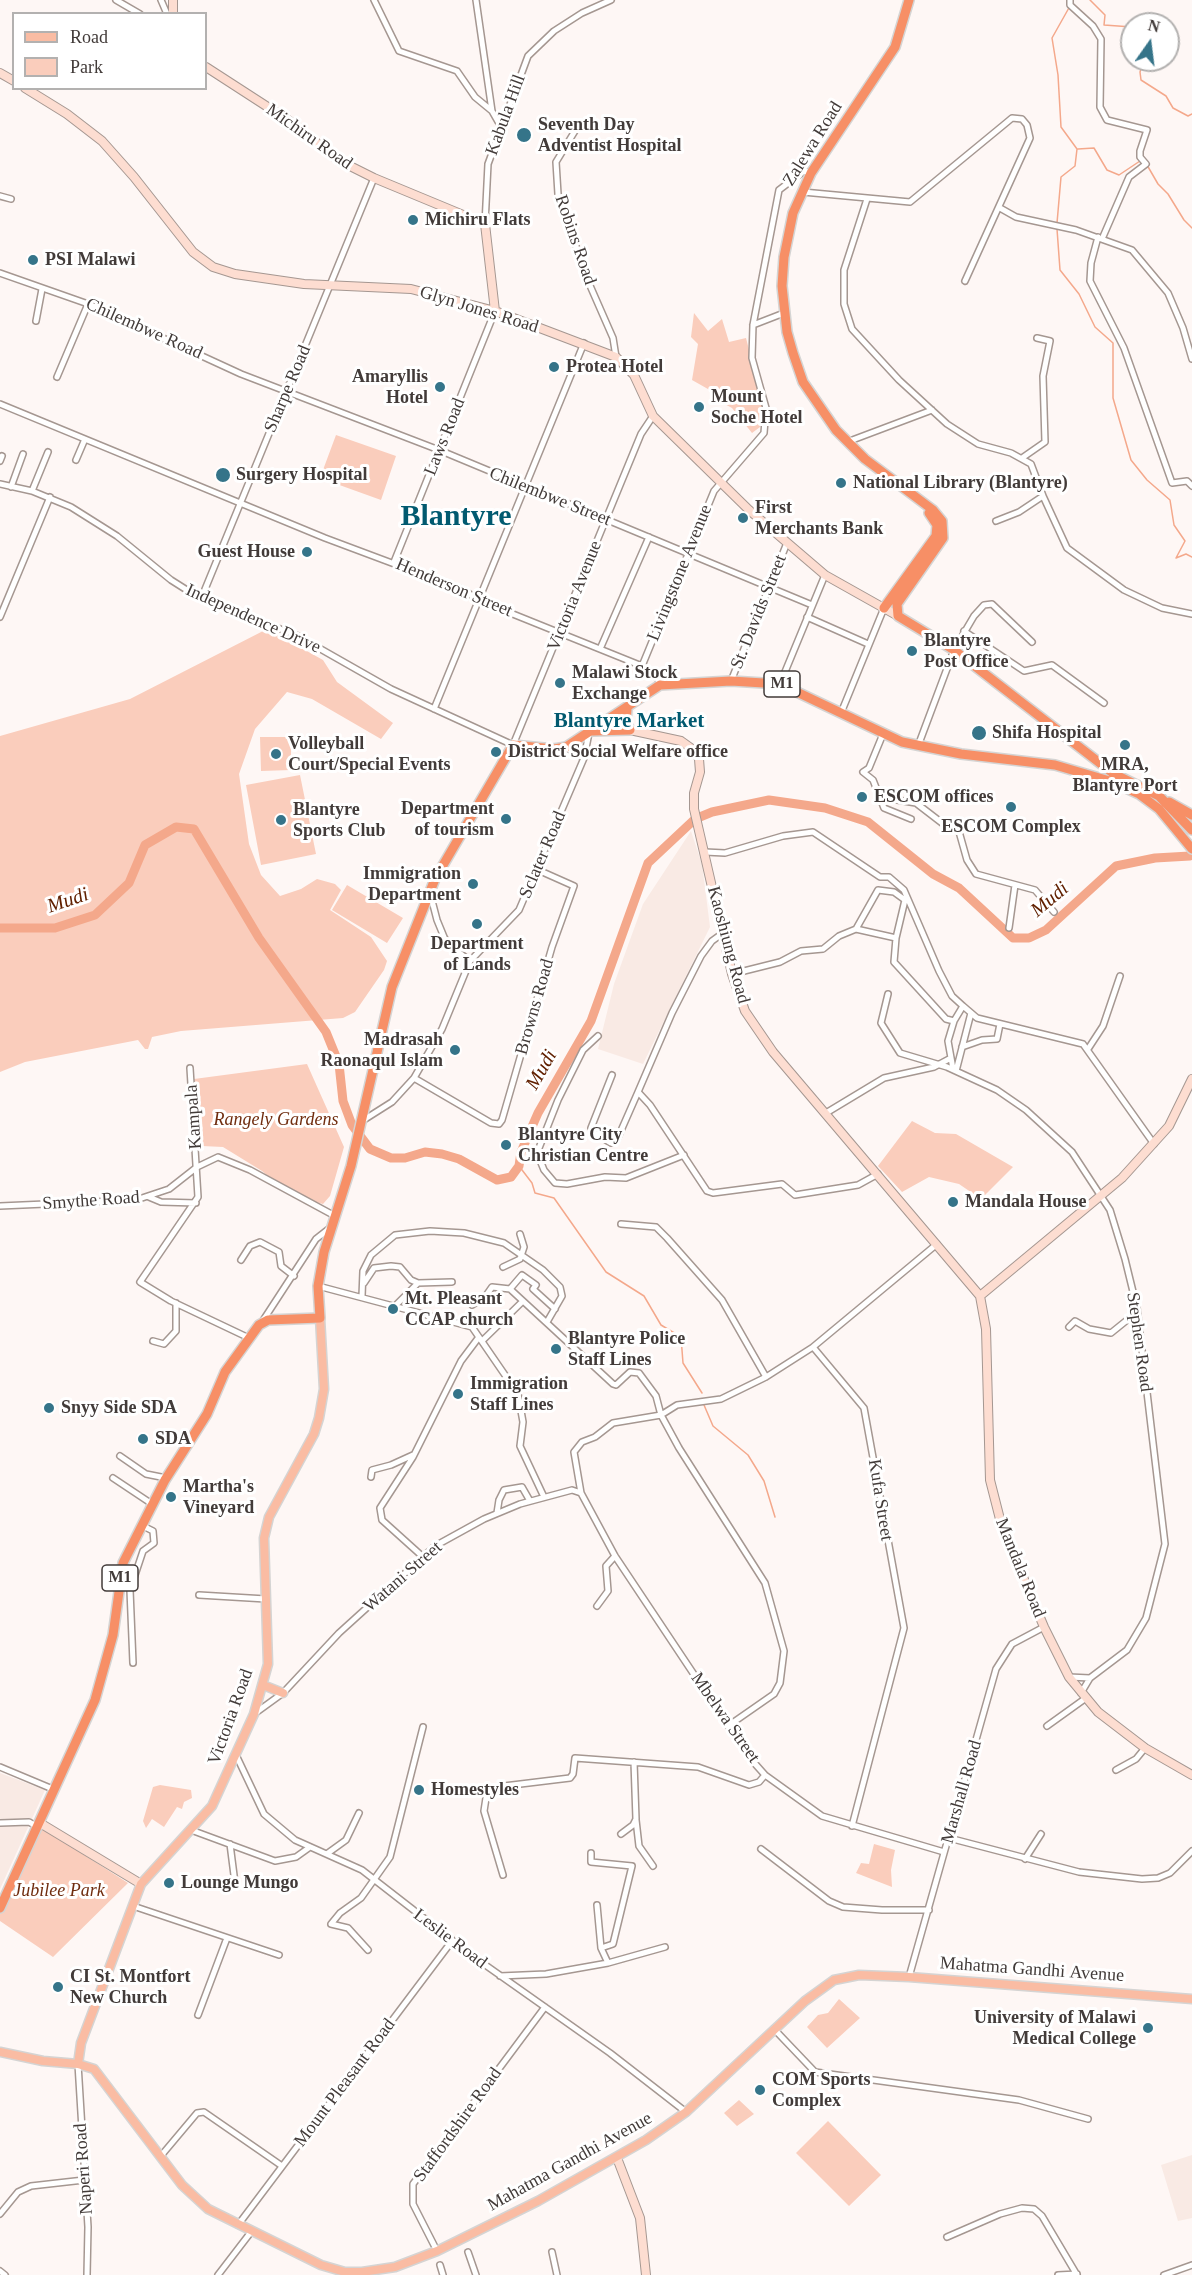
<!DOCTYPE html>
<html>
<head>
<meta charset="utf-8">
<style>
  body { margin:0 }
  #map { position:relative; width:1192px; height:2275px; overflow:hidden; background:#fef7f5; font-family:Georgia,serif }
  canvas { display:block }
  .legend { position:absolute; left:12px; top:12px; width:195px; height:78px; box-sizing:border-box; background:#fff; border:2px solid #b3b1b0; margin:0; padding:8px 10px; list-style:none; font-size:18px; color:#423b39 }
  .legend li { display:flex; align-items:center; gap:12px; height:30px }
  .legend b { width:30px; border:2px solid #b3b1b0 }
  .north { position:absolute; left:1120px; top:12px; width:60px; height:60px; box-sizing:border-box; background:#fff; border:2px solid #b3b1b0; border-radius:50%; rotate:14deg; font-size:16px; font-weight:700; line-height:24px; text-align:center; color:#423b39 }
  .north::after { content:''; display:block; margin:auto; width:21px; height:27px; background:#357489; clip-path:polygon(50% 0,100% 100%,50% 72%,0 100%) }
</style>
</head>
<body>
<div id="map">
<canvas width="1192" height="2275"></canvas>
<ul class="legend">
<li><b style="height:8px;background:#fabca3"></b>Road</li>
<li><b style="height:16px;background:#facdbc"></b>Park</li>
</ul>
<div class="north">N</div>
</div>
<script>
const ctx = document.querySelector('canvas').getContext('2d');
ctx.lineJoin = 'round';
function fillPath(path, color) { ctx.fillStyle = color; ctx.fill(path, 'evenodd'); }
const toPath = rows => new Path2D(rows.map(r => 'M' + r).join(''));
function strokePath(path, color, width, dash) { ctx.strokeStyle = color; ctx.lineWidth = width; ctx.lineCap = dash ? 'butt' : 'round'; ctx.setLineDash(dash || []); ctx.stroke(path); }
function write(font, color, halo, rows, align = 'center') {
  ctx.font = font + ' Georgia,serif'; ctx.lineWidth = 6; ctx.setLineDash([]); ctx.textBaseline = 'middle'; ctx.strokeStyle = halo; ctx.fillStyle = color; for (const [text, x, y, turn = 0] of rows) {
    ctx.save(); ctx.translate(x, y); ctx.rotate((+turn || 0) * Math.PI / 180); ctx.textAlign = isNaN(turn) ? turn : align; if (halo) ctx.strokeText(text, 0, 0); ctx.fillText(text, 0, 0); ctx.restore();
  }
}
fillPath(toPath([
  [691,831,702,864,710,927,643,1064,598,1049,614,984,643,904],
  [0,1773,45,1790,0,1889],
  [1192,2155,1192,2218,1178,2221,1161,2165]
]), '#f9eae4');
fillPath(toPath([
  [694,313,708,331,722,319,729,342,746,338,764,409,760,427,752,433,732,408,719,401,715,393,692,380,698,344,691,337],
  [336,435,396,456,381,500,320,478],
  [267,629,323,660,337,682,393,723,381,739,312,699,287,692,255,729,239,774,249,844,261,875,280,896,301,889,317,879,335,884,341,890,330,910,371,937,387,961,384,970,355,1012,343,1018,181,1031,152,1037,148,1049,145,1049,138,1040,25,1062,0,1072,0,736,130,699],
  [260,737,291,737,291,770,261,771],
  [300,775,316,854,261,865,246,785],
  [347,885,403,918,387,943,332,910],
  [307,1064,344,1147,330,1196,323,1204,291,1195,262,1171,223,1147,202,1146,194,1079],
  [912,1121,935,1133,956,1134,1013,1167,981,1199,959,1184,929,1177,902,1192,878,1166],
  [160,1785,191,1790,192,1798,184,1802,182,1809,177,1807,164,1827,152,1819,146,1828,143,1821,153,1787],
  [42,1828,128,1883,53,1957,0,1921,0,1914],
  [874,1844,895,1850,891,1870,892,1887,856,1873,861,1863,869,1864],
  [839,1999,860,2018,827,2048,807,2027,818,2015,828,2013],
  [739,2100,754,2114,737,2126,724,2113],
  [828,2121,881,2175,849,2206,796,2153]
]), '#facdbc');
strokePath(toPath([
  [1090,0,1105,15,1104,25,1132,27],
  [1144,60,1140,72,1141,80,1166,96,1173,108,1188,116,1192,114],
  [1078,149,1094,148,1107,170,1119,175,1140,161],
  [1147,165,1158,184,1168,194,1184,220,1192,228],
  [1057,223,1061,177,1075,166,1077,149,1061,127,1058,75,1052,38,1070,6],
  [1057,229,1060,270,1079,294,1095,327,1113,343,1113,398,1131,460,1147,480,1170,500,1174,525,1185,541,1176,558,1186,554,1192,557],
  [519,1166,532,1183,535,1193,554,1198,606,1272,644,1296,661,1325,681,1337,683,1363,702,1393],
  [704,1405,713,1426,748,1455,764,1481,775,1517]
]), '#f4a88b', 1.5);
strokePath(toPath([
  [0,928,55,928,95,915,129,883,145,845,176,827,194,829,259,938,326,1032,339,1064,343,1101,352,1125,370,1149,391,1158,405,1158,425,1152,442,1154,459,1159,497,1180,511,1177,519,1166,521,1152,538,1113,591,1021,648,863,695,819,712,812,769,800,825,808,868,822,933,874,959,888,1013,938,1029,938,1046,930,1116,866,1155,858,1190,856]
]), '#f4a88b', 9);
const street = toPath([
  [116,0,140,14],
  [161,0,167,14],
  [374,0,399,51,457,71,475,97,492,111,500,125],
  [476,0,492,111],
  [1070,0,1070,5,1093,26,1101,39,1100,107,1107,120,1147,130,1140,151,1140,157,1146,164,1129,177,1102,239],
  [578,126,556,162,558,194,588,281,613,338,616,357],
  [803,192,910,202,1006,123,1012,118,1022,119,1027,125,1030,138,965,281],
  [0,196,11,199],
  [867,199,844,270,844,304,852,329,899,380,947,424,978,444,1011,453,1031,464,1043,496],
  [1000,208,1016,217,1076,230,1132,250,1168,293,1183,328,1192,359],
  [485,224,488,164,528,56,554,31,582,13,611,0],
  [1098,237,1091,263,1090,281,1124,348,1172,483,1187,481,1192,486],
  [0,273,91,305,241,374,439,450,812,605],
  [36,321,42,289],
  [753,325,784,313],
  [57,377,88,304],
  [0,404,325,538,464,590,478,600,642,666,658,679,660,685],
  [847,442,932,410],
  [1022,458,1045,442,1043,376,1050,341,1037,338],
  [76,460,85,439],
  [0,461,2,456],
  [0,484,32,491,71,507,117,536,171,580,201,599,296,635,391,689,513,745,641,434,653,416],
  [11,487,23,454],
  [32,491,48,452],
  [996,521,1019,512,1043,496,1067,548,1124,590,1162,608,1192,614],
  [394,562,495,311],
  [201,599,374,178],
  [0,617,50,497],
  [807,617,868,644],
  [964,631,1024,671,1052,665,1104,703],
  [600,649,649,537],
  [642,666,714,491,764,433,766,408,752,358,753,325,779,190,804,171,811,173],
  [731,681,787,543],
  [780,684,825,575],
  [434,709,584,343],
  [841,713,884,608],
  [883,734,869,768,863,772,873,780,884,808,911,819],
  [918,746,954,650,974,616,984,605,992,604,1032,642],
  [566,747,584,758],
  [879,797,916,803,942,823,958,828,967,860,976,874,1035,890,1054,912],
  [705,852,725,853,783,836,813,832,880,877,889,877,904,890,939,971,952,996,963,1006],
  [430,893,437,920,444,937,449,945,470,961],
  [1009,928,1015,885],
  [723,933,712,941,701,956,672,1013,638,1092,650,1105,707,1191,713,1193,782,1184,795,1195,858,1185,878,1174],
  [896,938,894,962,946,1019,954,1021,963,1006,977,1018,1083,1044,1154,1144],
  [732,974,780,962,801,951,823,949,839,936,856,929,878,890,894,892,905,900,896,938,856,929],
  [888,994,881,1023,900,1053,947,1067,997,1090,1026,1110,1072,1152,1110,1210,1125,1259,1137,1308,1165,1544,1146,1618,1127,1650,1090,1678,1081,1693],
  [598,1036,583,1050,558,1100,537,1153,544,1170,555,1183,567,1184,605,1177,626,1178,684,1155],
  [962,1047,982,1040,997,1039,1000,1024],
  [1088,1049,1103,1026,1120,976],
  [190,1068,198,1197,140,1282,171,1301,249,1338],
  [953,1069,948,1041,954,1021],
  [956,1071,971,1013],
  [612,1075,591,1128,593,1132,611,1143,616,1142,638,1092],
  [414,1078,491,1123,499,1124,502,1120,552,947,574,886,538,870],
  [826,1113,884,1078,934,1067,951,1058],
  [362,1121,392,1102,414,1078,442,1029,470,961,519,910,584,758,589,733],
  [149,1197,161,1202,196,1203],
  [0,1206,136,1200,169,1189,197,1167,218,1157,250,1170,335,1216],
  [621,1224,656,1227,667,1238,722,1300,766,1377],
  [241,1260,250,1246,260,1242,279,1252,281,1266,294,1276],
  [503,1267,520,1259,524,1247,520,1234],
  [364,1283,374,1268,391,1266,400,1267,411,1280,418,1283],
  [318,1286,472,1327,518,1394,523,1422,520,1446,544,1497],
  [362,1296,363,1271,371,1255,395,1235,430,1231,464,1233,504,1243,543,1270,560,1287,562,1296,547,1322],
  [396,1305,418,1283,452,1282],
  [472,1305,485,1297,492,1287,510,1289],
  [555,1309,533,1289,536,1285,522,1275,510,1289,613,1384,616,1385,630,1372,639,1373,656,1396,661,1415,679,1448,765,1583,784,1651,780,1683,774,1694,728,1726],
  [262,1322,316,1239,330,1228],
  [1069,1327,1075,1321,1089,1329,1111,1333,1137,1312],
  [153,1341,164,1344,176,1331,176,1303],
  [482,1341,523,1301],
  [813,1347,766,1377,721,1399,677,1405,661,1415,613,1423,595,1437,582,1442,574,1452,581,1493,615,1556,749,1757,765,1775,822,1816,944,1852],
  [120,1456,146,1474,166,1478],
  [371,1477,372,1470,391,1465,413,1455],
  [113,1478,152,1504],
  [497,1513,499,1500,504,1490,522,1487,530,1501],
  [422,1556,382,1520,380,1508,413,1457,461,1361,479,1337],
  [199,1595,266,1599],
  [597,1606,608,1591,606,1566,615,1556],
  [133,1663,130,1590,143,1551,154,1543,153,1531,141,1525],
  [1069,1677,1090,1678],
  [254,1714,283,1693,339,1633,435,1546,484,1519,520,1504,572,1490,581,1493],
  [1047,1726,1086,1698],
  [236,1755,264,1814,295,1840,362,1870,474,1957,610,2053,686,2112],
  [0,1767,55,1790],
  [1116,1770,1136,1759,1145,1748],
  [636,1820,639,1846,653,1866],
  [0,1823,29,1822,38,1827],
  [852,1826,904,1628,864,1408,813,1347,937,1244],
  [191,1830,275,1861,296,1857,310,1847],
  [621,1834,633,1825,636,1819,634,1762],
  [949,1838,1079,1872,1142,1879,1158,1878,1170,1873,1192,1851],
  [230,1844,235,1883],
  [761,1849,829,1901,843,1907,882,1910,929,1910],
  [328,1853,346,1840,359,1813],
  [591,1853,591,1862,632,1866,613,1944,601,1948],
  [1025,1859,1041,1834],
  [503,1875,484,1811,486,1798,504,1786,570,1778,573,1774,575,1758,698,1767,749,1785,759,1782,765,1775],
  [597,1905,601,1948,608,1963],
  [133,1906,279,1955],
  [368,1950,348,1928,331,1924,340,1913,361,1898,390,1857,423,1727],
  [500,1976,546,1974,608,1963,665,1947],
  [909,1977,996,1669,1012,1644,1044,1627],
  [198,2015,227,1938],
  [774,2029,815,2072,1019,2100,1088,2119],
  [78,2064,88,2227,87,2275],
  [160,2157,197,2113,204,2112,282,2166],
  [0,2214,18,2192,31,2186,84,2180],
  [238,2225,452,1941],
  [947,2237,1000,2214,1022,2208,1034,2209,1042,2216,1077,2275],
  [437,2251,413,2204,413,2184,545,2007],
  [468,2252,476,2275],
  [552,2252,557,2275],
  [440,2265,443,2275],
  [0,2271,5,2275],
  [218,2275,251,2232],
  [1058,2275,1077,2274],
  [1164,2275,1192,2265]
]);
const secondary = toPath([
  [173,14,173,0],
  [206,67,294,124,338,160,374,178,485,224,495,311],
  [0,73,14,81],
  [25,88,67,114,102,141,134,177,193,252,213,267,235,274,304,284,411,289,495,311,616,357,634,375,653,416,749,510,825,575,898,616],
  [609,721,630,730,681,741,695,751,699,759,700,772,694,793,694,809,732,974,745,1011,773,1052,980,1296,986,1329,990,1480,1002,1527,1044,1627,1069,1677,1098,1712,1145,1748,1192,1775],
  [980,1296,1122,1178,1169,1126,1192,1079],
  [40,1823,141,1884],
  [617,2158,640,2218,646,2275]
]);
const primary = toPath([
  [263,1685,283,1693],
  [0,2052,43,2061,78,2064,94,2069,182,2185,208,2209,321,2265,345,2272,362,2272,395,2267,437,2251,538,2201,646,2140,686,2112,805,2001,834,1980,859,1975,909,1977,1192,1999],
  [78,2064,81,2043,141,1884,212,1806,254,1714,268,1664,264,1538,269,1517,314,1434,319,1418,324,1389,320,1318]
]);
const highway = toPath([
  [909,0,895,47,811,173,793,213,784,257,782,286,787,332,793,353,803,382,836,430,865,459,933,510,942,521,943,538,897,604,898,616,954,650,1114,774,1159,796,1192,830],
  [884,608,936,536,937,525,929,513],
  [593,731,630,730,626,721,627,709],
  [1169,802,1192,815],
  [0,1908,95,1700,113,1635,123,1563,165,1480,207,1414,225,1372,259,1325,268,1320,320,1318,318,1286,324,1252,351,1166,392,987,435,879,513,745,554,749,566,747,660,685,731,681,780,684,902,742,961,754,1055,765,1113,782,1139,794,1159,809,1192,849]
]);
strokePath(street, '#a59791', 8);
strokePath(secondary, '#a59791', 10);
strokePath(primary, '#d5d4d3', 11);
strokePath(highway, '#d5d4d3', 12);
strokePath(street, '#fff', 5);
strokePath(secondary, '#fdddd1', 8);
strokePath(primary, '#fabca3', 8);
strokePath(highway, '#f78f66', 9);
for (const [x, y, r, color] of [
  [524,135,8,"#357489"],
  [413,220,6,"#357489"],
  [33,260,6,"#357489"],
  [554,367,6,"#357489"],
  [440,387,6,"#357489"],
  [699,407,6,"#357489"],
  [223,475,8,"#357489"],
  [841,483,6,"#357489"],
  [743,518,6,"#357489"],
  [307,552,6,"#357489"],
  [912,651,6,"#357489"],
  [560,683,6,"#357489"],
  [979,733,8,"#357489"],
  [1125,745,6,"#357489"],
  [496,752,6,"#357489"],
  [276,754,6,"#357489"],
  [862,797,6,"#357489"],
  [1011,807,6,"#357489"],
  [506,819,6,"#357489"],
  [281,820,6,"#357489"],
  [473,884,6,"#357489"],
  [477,924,6,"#357489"],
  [455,1050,6,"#357489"],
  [506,1145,6,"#357489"],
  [953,1202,6,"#357489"],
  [393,1309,6,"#357489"],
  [556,1349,6,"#357489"],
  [458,1394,6,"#357489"],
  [49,1408,6,"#357489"],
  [143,1439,6,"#357489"],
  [171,1497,6,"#357489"],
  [419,1790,6,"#357489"],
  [169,1883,6,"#357489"],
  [58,1987,6,"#357489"],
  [1148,2028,6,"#357489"],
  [760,2090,6,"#357489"]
]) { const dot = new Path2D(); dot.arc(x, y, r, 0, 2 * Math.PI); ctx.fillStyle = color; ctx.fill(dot); strokePath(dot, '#fff', 2); }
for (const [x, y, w] of [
  [782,684,36],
  [120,1578,36]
]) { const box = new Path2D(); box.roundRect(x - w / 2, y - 13, w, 26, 4.5); ctx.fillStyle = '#fff'; ctx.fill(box); strokePath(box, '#423b39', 1.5); }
write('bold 16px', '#423b39', null, [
  ["M1",782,684],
  ["M1",120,1578]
]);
write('18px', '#423b39', '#fff', [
  ["Kabula Hill",506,115,-70],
  ["Michiru Road",309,137,35],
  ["Zalewa Road",813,144,-58],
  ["Robins Road",575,240,71],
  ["Glyn Jones Road",479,310,17],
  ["Chilembwe Road",144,329,24],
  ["Sharpe Road",288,389,-67],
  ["Laws Road",445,437,-68],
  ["Chilembwe Street",550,497,22],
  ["Livingstone Avenue",680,573,-68],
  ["Henderson Street",454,588,23],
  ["Victoria Avenue",575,596,-68],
  ["St. Davids Street",759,612,-68],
  ["Independence Drive",253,619,24],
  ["Sclater Road",543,855,-67],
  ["Kaoshiung Road",728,945,75],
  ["Browns Road",535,1007,-74],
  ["Kampala",194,1117,-94],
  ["Smythe Road",91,1201,-4],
  ["Stephen Road",1139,1342,82],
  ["Kufa Street",880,1500,81],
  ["Mandala Road",1020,1568,68],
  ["Watani Street",403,1577,-41],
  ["Victoria Road",231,1717,-70],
  ["Mbelwa Street",725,1718,55],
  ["Marshall Road",962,1792,-74],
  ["Leslie Road",450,1939,37],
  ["Mahatma Gandhi Avenue",1032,1970,4],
  ["Mount Pleasant Road",345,2083,-53],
  ["Staffordshire Road",458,2125,-54],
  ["Mahatma Gandhi Avenue",570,2162,-29],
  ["Naperi Road",84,2169,-94]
]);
write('bold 18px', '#423b39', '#fff', [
  ["Seventh Day",538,125],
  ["Adventist Hospital",538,146],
  ["Michiru Flats",425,220],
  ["PSI Malawi",45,260],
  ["Protea Hotel",566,367],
  ["Amaryllis",428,377,"right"],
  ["Hotel",428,398,"right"],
  ["Mount",711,397],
  ["Soche Hotel",711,418],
  ["Surgery Hospital",236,475],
  ["National Library (Blantyre)",853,483],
  ["First",755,508],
  ["Merchants Bank",755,529],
  ["Guest House",295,552,"right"],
  ["Blantyre",924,641],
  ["Post Office",924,662],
  ["Malawi Stock",572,673],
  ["Exchange",572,694],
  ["Shifa Hospital",992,733],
  ["Volleyball",288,744],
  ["Court/Special Events",288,765],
  ["District Social Welfare office",508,752],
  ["MRA,",1125,765,"center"],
  ["Blantyre Port",1125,786,"center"],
  ["ESCOM offices",874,797],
  ["Department",494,809,"right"],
  ["of tourism",494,830,"right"],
  ["Blantyre",293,810],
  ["Sports Club",293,831],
  ["ESCOM Complex",1011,827,"center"],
  ["Immigration",461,874,"right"],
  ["Department",461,895,"right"],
  ["Department",477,944,"center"],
  ["of Lands",477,965,"center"],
  ["Madrasah",443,1040,"right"],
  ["Raonaqul Islam",443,1061,"right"],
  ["Blantyre City",518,1135],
  ["Christian Centre",518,1156],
  ["Mandala House",965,1202],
  ["Mt. Pleasant",405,1299],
  ["CCAP church",405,1320],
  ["Blantyre Police",568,1339],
  ["Staff Lines",568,1360],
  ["Immigration",470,1384],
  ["Staff Lines",470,1405],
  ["Snyy Side SDA",61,1408],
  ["SDA",155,1439],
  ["Martha's",183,1487],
  ["Vineyard",183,1508],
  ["Homestyles",431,1790],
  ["Lounge Mungo",181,1883],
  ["CI St. Montfort",70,1977],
  ["New Church",70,1998],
  ["University of Malawi",1136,2018,"right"],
  ["Medical College",1136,2039,"right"],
  ["COM Sports",772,2080],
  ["Complex",772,2101]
], 'left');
write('italic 18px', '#702d0f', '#fff', [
  ["Rangely Gardens",276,1120],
  ["Jubilee Park",59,1891]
]);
write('italic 20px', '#612000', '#fff', [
  ["Mudi",1050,900,-40],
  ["Mudi",68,901,-19],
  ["Mudi",542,1070,-60]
]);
write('bold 21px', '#015a70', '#fff', [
  ["Blantyre Market",629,722]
]);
write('bold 30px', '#015a70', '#fff', [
  ["Blantyre",456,517]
]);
</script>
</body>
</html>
